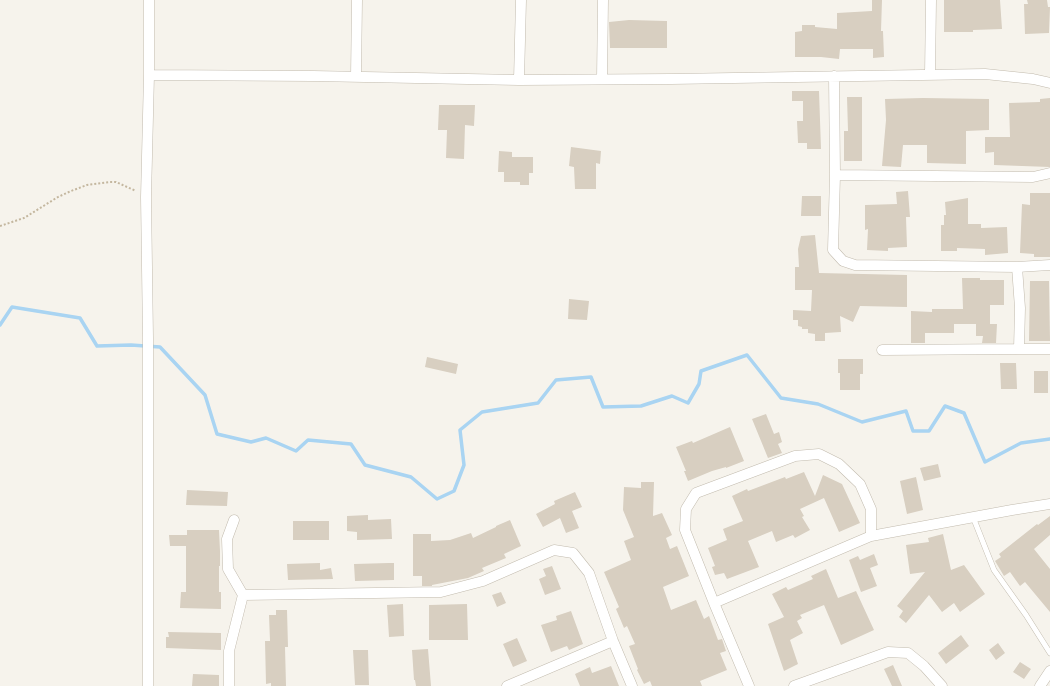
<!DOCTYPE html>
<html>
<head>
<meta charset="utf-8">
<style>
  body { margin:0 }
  canvas { display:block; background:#f6f3ec }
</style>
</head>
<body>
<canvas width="1050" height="686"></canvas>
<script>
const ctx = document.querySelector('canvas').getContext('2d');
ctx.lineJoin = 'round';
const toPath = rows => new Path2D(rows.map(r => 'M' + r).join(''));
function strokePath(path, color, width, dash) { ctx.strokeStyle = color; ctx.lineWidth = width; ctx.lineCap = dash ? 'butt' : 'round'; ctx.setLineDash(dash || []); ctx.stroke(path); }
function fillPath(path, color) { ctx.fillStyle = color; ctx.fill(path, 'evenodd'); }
strokePath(toPath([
  [0,325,12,307,80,318,97,346,131,345,160,347,205,395,217,434,251,442,266,438,296,451,308,440,351,444,365,465,411,477,437,499,454,491,464,465,460,430,482,412,538,403,556,380,591,377,603,407,641,406,672,396,688,403,699,384,701,371,747,355,781,398,818,404,862,422,906,411,913,431,929,431,945,406,964,413,985,462,1021,443,1050,439]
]), '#a9d4f2', 3.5);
fillPath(toPath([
  [872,0,882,0,881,31,883,31,884,57,873,58,873,49,840,49,839,59,821,57,795,57,795,32,802,31,802,25,815,25,815,27,837,29,837,13,872,11],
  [944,0,1000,0,1002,29,973,30,973,32,944,32],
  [1027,0,1047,0,1048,7,1050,7,1049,33,1025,34,1024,4,1028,4],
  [629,20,667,21,667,48,610,48,609,22],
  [792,91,819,91,821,149,807,149,807,143,798,143,797,121,803,121,803,101,792,101],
  [847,97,862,97,862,161,844,161,844,131,848,131],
  [923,98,989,99,989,130,966,131,966,164,927,163,927,145,903,145,901,167,882,166,886,120,885,99],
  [1050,98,1050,167,994,165,994,152,985,153,985,137,1010,137,1009,103,1040,102,1040,99],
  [439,105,475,105,474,126,465,125,464,159,446,158,447,130,438,130],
  [571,147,601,151,600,164,596,163,596,189,575,189,574,167,569,166],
  [499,151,512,152,512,157,533,157,533,173,529,173,529,185,520,185,520,182,504,182,504,172,498,172],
  [908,191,910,217,906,217,907,247,888,248,888,251,867,250,868,229,865,230,865,205,897,204,896,192],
  [1030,193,1050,193,1050,257,1034,257,1034,254,1020,253,1022,204,1030,205],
  [802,196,821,196,821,216,801,216],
  [968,198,968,224,981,224,981,228,1007,227,1008,253,985,255,985,249,957,248,957,251,941,251,941,225,944,225,944,215,946,215,945,202],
  [815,235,819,273,907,275,907,307,860,306,853,322,840,316,841,332,825,333,825,341,815,341,815,334,808,333,808,329,802,329,802,327,798,326,798,320,793,320,793,310,811,311,812,290,795,290,795,267,799,267,798,249,801,236],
  [962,278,980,278,980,280,1004,280,1004,305,990,305,990,324,997,324,996,343,982,343,983,336,976,336,976,324,954,324,954,333,925,333,925,343,911,343,911,311,932,312,932,309,963,309],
  [1030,281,1049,281,1050,341,1029,341],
  [569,299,589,301,587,320,568,319],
  [427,357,458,364,456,374,425,367],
  [838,359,863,359,863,374,860,374,860,390,840,390,840,373,838,373],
  [1000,363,1016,363,1017,389,1001,389],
  [1034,371,1048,371,1048,393,1034,393],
  [766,414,774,434,779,432,782,442,778,444,782,453,768,458,752,419],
  [730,427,744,461,726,468,726,467,712,471,688,481,684,471,686,471,676,447,692,441,693,443],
  [938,464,941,477,924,481,920,468],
  [804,472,815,496,823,475,842,484,860,523,839,532,824,498,800,509,804,516,802,517,810,530,795,538,793,535,776,542,772,531,748,541,759,567,727,579,724,573,715,575,712,567,715,566,708,548,727,540,723,529,743,521,732,496,747,489,748,491,785,477,786,479],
  [916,477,923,510,907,514,900,481],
  [641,482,654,482,653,516,662,513,672,535,666,538,670,549,677,546,689,576,663,587,671,610,696,600,704,619,709,616,718,640,722,639,726,651,720,653,727,670,700,681,702,686,652,686,650,681,644,684,637,670,638,669,629,646,635,644,627,626,624,628,616,609,619,607,604,572,631,560,624,541,634,537,623,510,624,487,641,488],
  [187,490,228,492,227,506,186,505],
  [575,492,582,507,572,511,579,528,566,533,560,518,543,527,536,514,555,504,554,501],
  [368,515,368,520,391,519,392,539,357,540,357,532,347,531,347,516],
  [1050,516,1050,535,1034,549,1050,569,1050,612,1025,582,1020,586,1010,572,1004,576,995,561,1001,557,999,554,1037,524,1038,525],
  [510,520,521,546,504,554,506,558,482,568,484,571,468,578,432,585,432,586,422,586,422,576,413,576,413,534,431,534,431,541,450,540,471,533,473,538,496,527,496,526],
  [293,521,329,521,329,540,293,540],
  [187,530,219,530,220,551,220,566,219,566,219,592,221,592,221,609,180,608,181,592,186,592,186,546,170,546,169,535,187,535],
  [943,534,951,570,964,565,985,594,960,612,954,603,942,612,929,595,906,623,899,617,903,611,897,606,925,572,910,574,906,545,929,542,928,538],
  [874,554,878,565,870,568,877,586,861,592,849,560,858,556,860,560],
  [320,563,320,570,331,568,333,579,288,580,287,564],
  [389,563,394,563,394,580,355,581,354,564],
  [552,566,561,589,545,595,539,579,546,576,543,569],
  [826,569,838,598,856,591,874,630,841,645,824,605,800,615,802,618,797,621,803,633,790,640,798,664,784,671,768,624,784,617,772,594,786,587,788,590,813,579,811,576],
  [501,592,506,603,497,607,492,595],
  [403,604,404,636,389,637,387,605],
  [467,604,468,640,429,640,429,605],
  [276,610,287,610,288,647,285,647,286,686,271,686,271,683,266,684,265,641,270,641,269,615,276,615],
  [571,611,583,644,569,650,567,646,551,652,541,625,557,620,556,616],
  [168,632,221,633,221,650,166,648,166,637,169,637],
  [961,635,969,646,946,664,938,653],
  [517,638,527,661,513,667,503,644],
  [998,643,1005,653,996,660,989,650],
  [428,649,431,686,416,686,415,680,414,680,412,650],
  [353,650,368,650,369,685,355,685],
  [1020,662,1031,669,1024,679,1013,672],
  [893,665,902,686,892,686,884,669],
  [611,666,619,686,580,686,575,674,590,667,592,673],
  [193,674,219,675,219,686,192,686]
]), '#d8cfc1');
const service = toPath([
  [973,517,994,570,1026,615,1050,653]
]);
const minor = toPath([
  [149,75,313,76,519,80,671,79,985,74,1033,79,1050,83],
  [930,75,931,0],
  [834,76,835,175,1033,177,1050,173],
  [356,77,357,0],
  [602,79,603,0],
  [519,80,521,0],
  [835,175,833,250,843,261,855,265,1017,267,1050,265],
  [1017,267,1020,308,1019,349,1050,349],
  [882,350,1019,349],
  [234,520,227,539,228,569,243,595,441,592,483,581,554,550,573,553,589,573,613,641,632,686],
  [714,603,685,530,686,509,696,493,795,456,819,454,839,464,860,484,871,509,871,536],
  [148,686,148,338,146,197,149,75,149,0],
  [229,686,229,651,243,595],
  [507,686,613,641],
  [749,686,714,603,871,536,1012,510,1050,504],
  [794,686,888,652,908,653,924,666,942,686],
  [1040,686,1050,671]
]);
strokePath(service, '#c2bbae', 6);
strokePath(minor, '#c2bbae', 11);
strokePath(toPath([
  [0,226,24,218,58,197,71,191,87,185,110,182,116,182,136,191]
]), '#c4b79f', 2, [2, 2]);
strokePath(service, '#fff', 5);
strokePath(minor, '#fff', 10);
</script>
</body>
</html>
